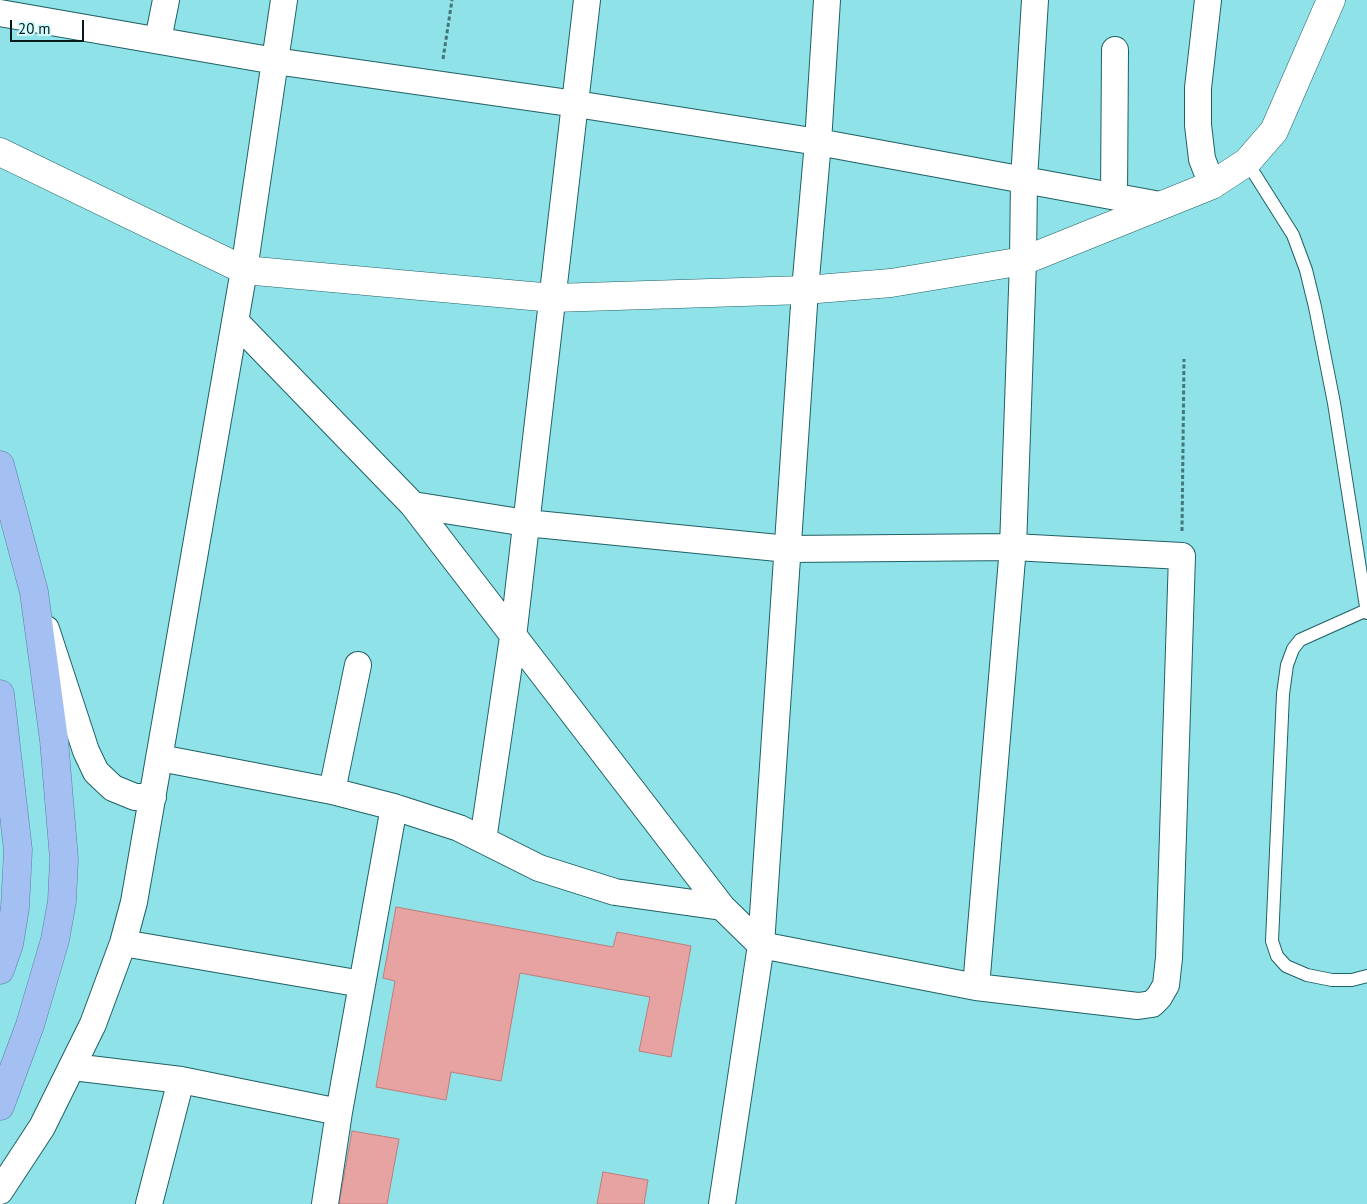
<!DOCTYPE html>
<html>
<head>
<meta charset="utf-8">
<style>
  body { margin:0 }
  #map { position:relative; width:1367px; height:1204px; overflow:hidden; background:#8fe2e7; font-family:"PT Sans",sans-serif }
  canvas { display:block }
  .scale { position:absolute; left:10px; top:20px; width:74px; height:22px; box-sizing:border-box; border:2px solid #011a1c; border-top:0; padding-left:6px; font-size:15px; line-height:18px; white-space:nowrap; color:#011a1c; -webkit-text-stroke:4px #d4fbfd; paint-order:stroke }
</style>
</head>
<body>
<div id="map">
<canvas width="1367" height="1204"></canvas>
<div class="scale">20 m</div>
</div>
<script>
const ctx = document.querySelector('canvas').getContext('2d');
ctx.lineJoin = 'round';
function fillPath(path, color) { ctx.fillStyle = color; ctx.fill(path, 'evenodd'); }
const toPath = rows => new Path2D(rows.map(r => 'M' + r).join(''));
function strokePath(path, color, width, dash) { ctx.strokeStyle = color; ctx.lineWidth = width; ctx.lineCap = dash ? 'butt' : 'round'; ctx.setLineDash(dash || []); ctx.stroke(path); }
const building = toPath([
  [396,907,613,947,617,932,691,946,671,1057,639,1051,650,997,520,973,501,1081,451,1072,446,1100,376,1087,395,981,383,978,396,907],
  [352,1131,399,1139,387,1204,339,1204,352,1131],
  [603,1172,648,1180,644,1204,597,1204,603,1172]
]);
fillPath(building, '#e7a3a1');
strokePath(building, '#be7d7b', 1);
const service = toPath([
  [1247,162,1293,235,1306,270,1315,307,1334,403,1367,613],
  [1367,610,1300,640,1293,649,1287,665,1283,694,1272,941,1277,956,1286,966,1307,975,1332,980,1352,980,1367,976]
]);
const minor = toPath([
  [1208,0,1198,88,1198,125,1202,159,1212,185],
  [0,13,275,61,576,104,818,142,1160,205],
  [158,40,166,0],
  [1114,196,1115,50],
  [235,321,413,505,722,907,761,945,976,987,1138,1006,1152,1004,1159,997,1166,985,1169,958,1182,556,1013,547,788,549,526,523,413,505],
  [46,629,86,751,96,772,113,788,135,797,153,797],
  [160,758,332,791,394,807,459,828,539,868,615,892,722,907],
  [332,791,358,665],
  [483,840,513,637,587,0],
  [123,943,362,984],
  [976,987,1013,547,1023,261,1024,179,1035,0],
  [73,1067,181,1080,339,1112],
  [0,1191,42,1127,93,1024,123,943,134,902,244,270,284,0],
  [149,1204,181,1080],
  [325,1204,339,1112,394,807],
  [722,1204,761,945,805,290,818,142,827,0]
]);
const tertiary = toPath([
  [0,152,244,270,553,298,805,290,891,283,1023,261,1212,185,1247,162,1274,131,1331,0]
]);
const trunk = toPath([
  [0,465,34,592,54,740,64,859,62,901,55,940,30,1025,0,1106],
  [0,694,18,850,15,908,9,944,0,970]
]);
strokePath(service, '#1f6165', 14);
strokePath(minor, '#1f6165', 28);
strokePath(tertiary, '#1f6165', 29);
strokePath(trunk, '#5c7ca5', 29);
strokePath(toPath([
  [443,59,452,0],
  [1182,531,1184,359]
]), '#43777a', 3, [4, 2.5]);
strokePath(service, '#fff', 12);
strokePath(minor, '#fff', 26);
strokePath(tertiary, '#fff', 28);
strokePath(trunk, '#a4c0f2', 28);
</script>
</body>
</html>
